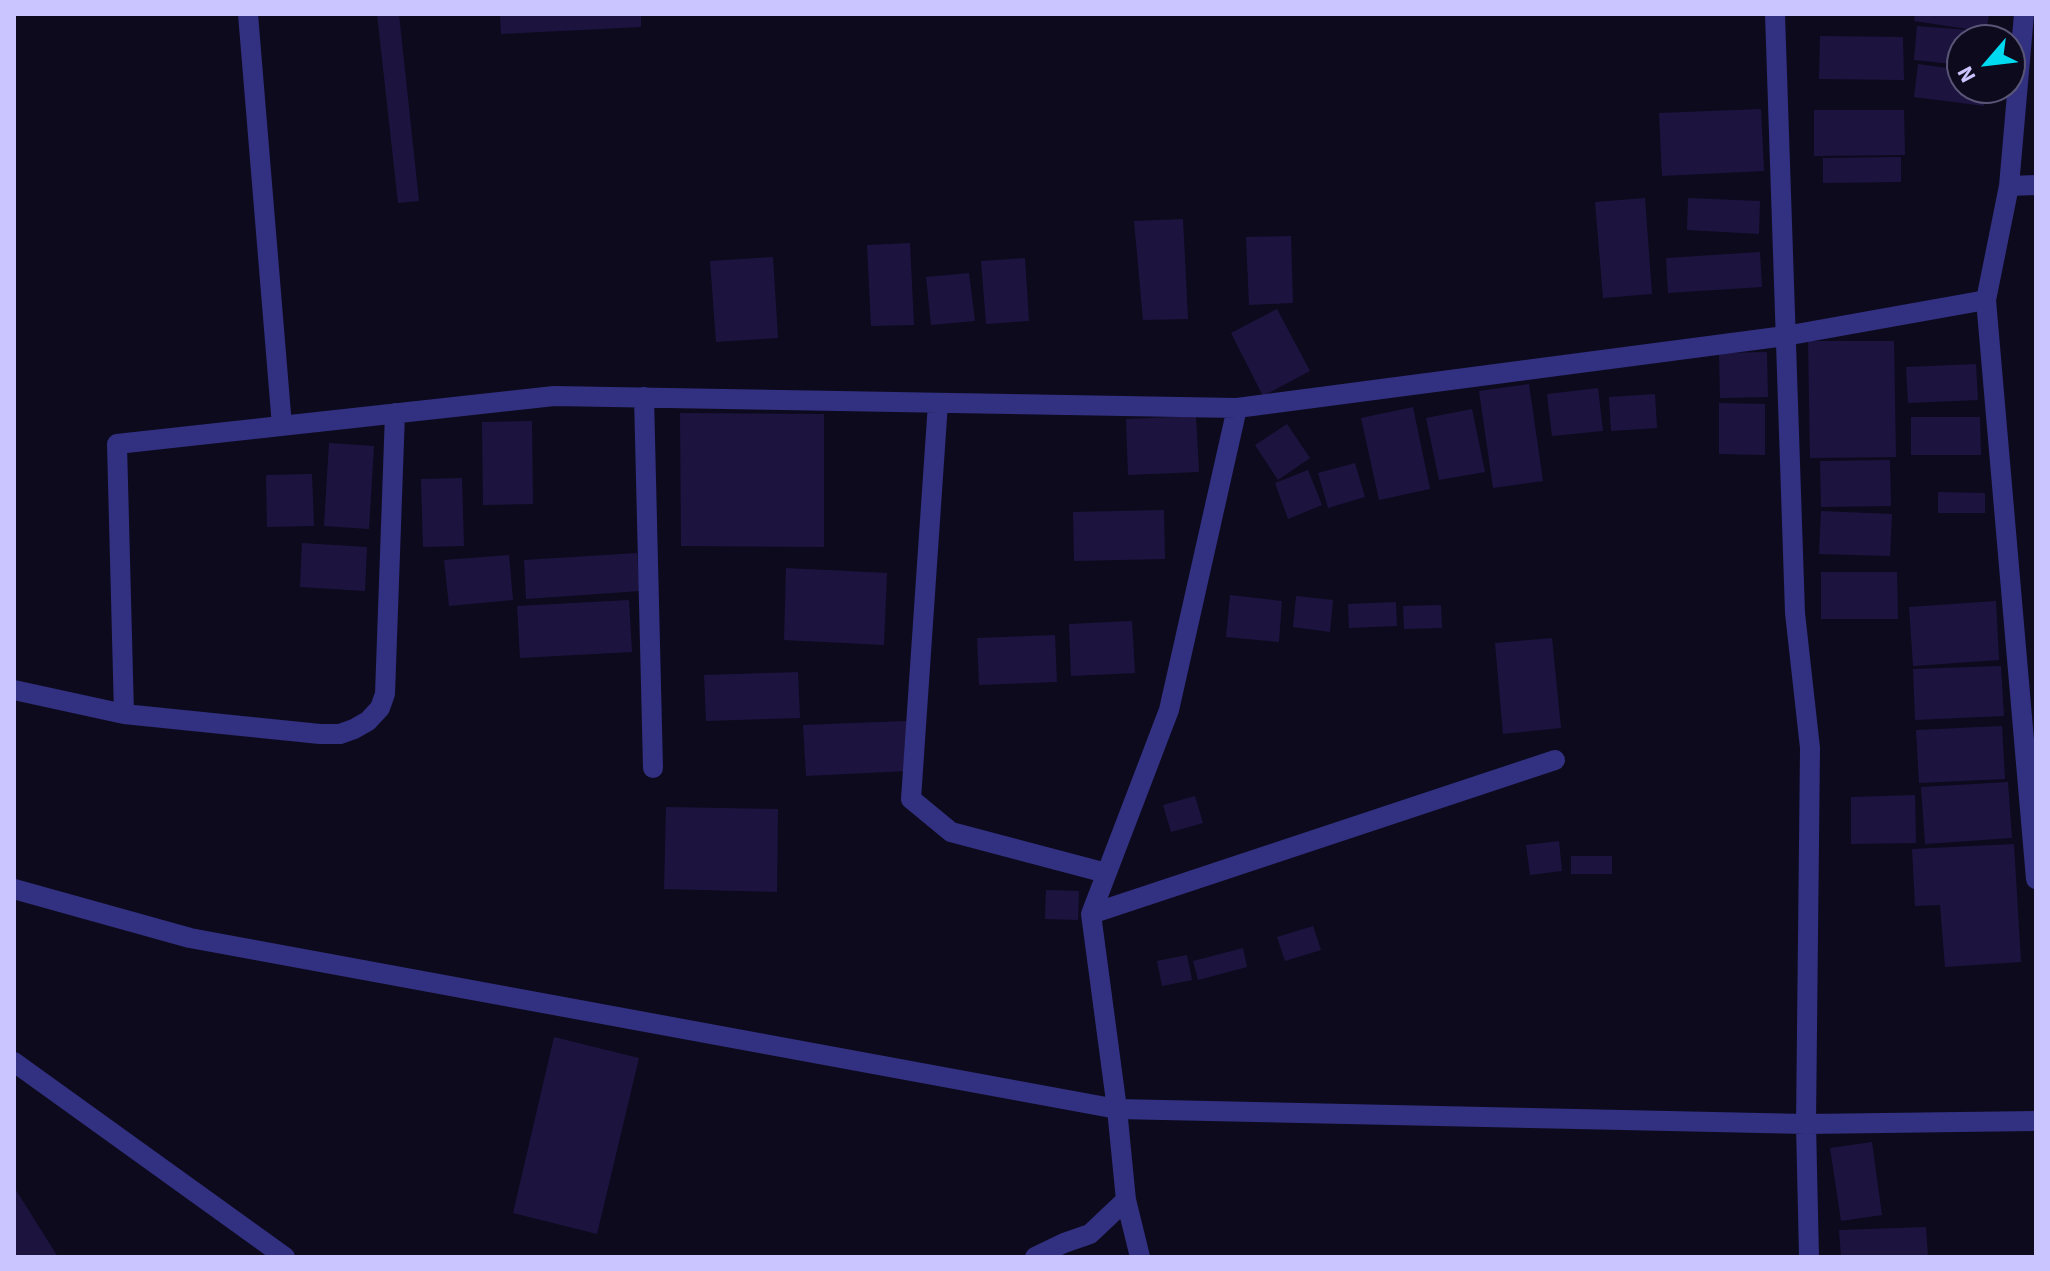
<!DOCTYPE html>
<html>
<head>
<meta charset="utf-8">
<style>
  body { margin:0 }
  #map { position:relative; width:2050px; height:1271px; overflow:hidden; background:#0d0a1d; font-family:"Source Sans 3",sans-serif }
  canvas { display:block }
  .frame { position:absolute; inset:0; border:16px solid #cbc5ff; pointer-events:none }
  .north { position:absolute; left:1946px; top:24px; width:80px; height:80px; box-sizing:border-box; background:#0d0a1d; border:2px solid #595577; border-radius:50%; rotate:242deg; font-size:22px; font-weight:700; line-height:32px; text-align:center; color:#cbc5ff }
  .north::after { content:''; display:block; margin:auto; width:28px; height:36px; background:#00daf0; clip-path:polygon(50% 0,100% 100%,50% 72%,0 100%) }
</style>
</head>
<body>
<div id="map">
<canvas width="2050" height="1271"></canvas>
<div class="frame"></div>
<div class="north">N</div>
</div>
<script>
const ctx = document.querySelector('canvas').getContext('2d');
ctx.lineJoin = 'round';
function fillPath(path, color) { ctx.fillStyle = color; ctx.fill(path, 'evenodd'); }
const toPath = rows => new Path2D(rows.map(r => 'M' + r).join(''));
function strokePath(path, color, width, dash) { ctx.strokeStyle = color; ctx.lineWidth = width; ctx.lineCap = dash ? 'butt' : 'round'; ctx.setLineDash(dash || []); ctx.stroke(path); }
fillPath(toPath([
  [377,14,399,14,419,201,398,203],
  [500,14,641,14,641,27,501,34],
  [1915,14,1989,14,1986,33,2005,34,2005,40,1962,40,1962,65,1914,60,1917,26,1981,31,1914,21],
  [1820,36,1903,37,1904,80,1819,79],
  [1918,64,1962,70,1962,88,1987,88,1984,106,1914,97],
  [1761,109,1764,171,1662,176,1659,113],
  [1814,110,1904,110,1905,155,1814,156],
  [1901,157,1901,182,1823,183,1823,158],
  [1645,198,1652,294,1603,298,1595,202],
  [1688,198,1760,201,1759,234,1687,230],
  [1183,219,1188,319,1143,320,1134,221],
  [1291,236,1293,303,1249,305,1246,237],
  [910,243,914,325,871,326,867,245],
  [1760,252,1762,287,1668,293,1666,258],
  [773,257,778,338,716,342,710,261],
  [1025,258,1029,321,986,324,981,261],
  [969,273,975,321,931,325,926,277],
  [1277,309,1310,371,1263,396,1231,333],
  [1808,341,1894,341,1896,457,1810,458],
  [1767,352,1768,397,1720,398,1719,353],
  [1976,364,1978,400,1908,403,1906,367],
  [1529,384,1543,481,1493,488,1479,391],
  [1598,388,1603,431,1552,436,1547,394],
  [1655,394,1657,428,1611,431,1609,397],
  [1719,403,1765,404,1765,455,1719,454],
  [1413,407,1430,489,1379,500,1361,418],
  [1472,409,1485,472,1439,480,1426,418],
  [680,413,824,414,824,547,681,546],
  [1196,416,1199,472,1128,475,1126,419],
  [1911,417,1980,417,1981,455,1911,455],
  [532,421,533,504,483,505,482,422],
  [1287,424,1310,458,1278,480,1255,445],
  [329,443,374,446,369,529,324,526],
  [1890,460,1891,506,1821,507,1820,461],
  [1355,463,1365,497,1328,508,1318,473],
  [1308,470,1322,505,1288,519,1275,483],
  [312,474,314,526,267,527,266,475],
  [462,478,464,546,423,547,421,479],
  [1938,492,1985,493,1985,513,1938,513],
  [1164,510,1165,559,1074,561,1073,512],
  [1821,511,1892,514,1890,556,1819,554],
  [302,543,367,547,365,591,300,587],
  [637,553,640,591,526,599,524,560],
  [509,555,513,600,449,606,444,560],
  [786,568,887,573,884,645,784,640],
  [1821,572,1897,572,1898,619,1821,619],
  [1230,595,1282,601,1279,642,1226,637],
  [1296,596,1333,600,1330,632,1293,627],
  [629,600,632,652,520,658,517,606],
  [1996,601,1999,660,1913,666,1909,607],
  [1396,602,1397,626,1349,628,1348,604],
  [1441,605,1442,628,1404,629,1403,606],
  [1132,621,1135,673,1071,676,1069,624],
  [1055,635,1057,682,979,685,977,638],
  [1552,638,1561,728,1503,734,1495,643],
  [2001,666,2004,716,1915,720,1913,669],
  [798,672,800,718,706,721,704,675],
  [906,721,908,771,806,776,803,725],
  [2002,726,2005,779,1919,783,1916,730],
  [2008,782,2012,838,1925,844,1921,787],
  [1915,795,1916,843,1851,844,1851,797],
  [1195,796,1203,823,1171,832,1163,805],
  [666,807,778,809,777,892,664,889],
  [1559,841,1562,871,1530,875,1526,845],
  [2014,844,2021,962,1945,967,1940,905,1915,906,1912,849],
  [1571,856,1612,856,1612,874,1571,874],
  [1046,890,1079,891,1078,920,1045,919],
  [1313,926,1321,950,1285,961,1277,937],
  [1243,948,1247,967,1198,980,1193,961],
  [1187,955,1192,980,1162,986,1157,961],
  [554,1037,639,1058,597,1234,513,1213],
  [1872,1142,1882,1215,1841,1221,1830,1148],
  [14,1187,58,1257,14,1257],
  [1926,1227,1928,1257,1841,1257,1839,1230]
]), '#1c143f');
strokePath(toPath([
  [248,14,282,426],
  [1775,14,1795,613,1810,748,1806,1124,1809,1257],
  [2024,14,2009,186,1986,300,2036,879],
  [2009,186,2036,185],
  [644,397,653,768],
  [938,403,911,799,951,832,1106,873],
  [14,690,124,714,320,734,340,734,354,729,368,721,380,708,385,694,395,413],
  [124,714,117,444,554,396,1237,408,1785,336,1986,300],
  [14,889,190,938,1117,1109,1806,1124,2036,1121],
  [1091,914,1555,760],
  [14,1062,285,1257],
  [1126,1200,1140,1257],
  [1035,1257,1064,1243,1090,1234,1126,1200,1117,1109,1091,914,1169,710,1237,408]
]), '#323080', 20);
</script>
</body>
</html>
